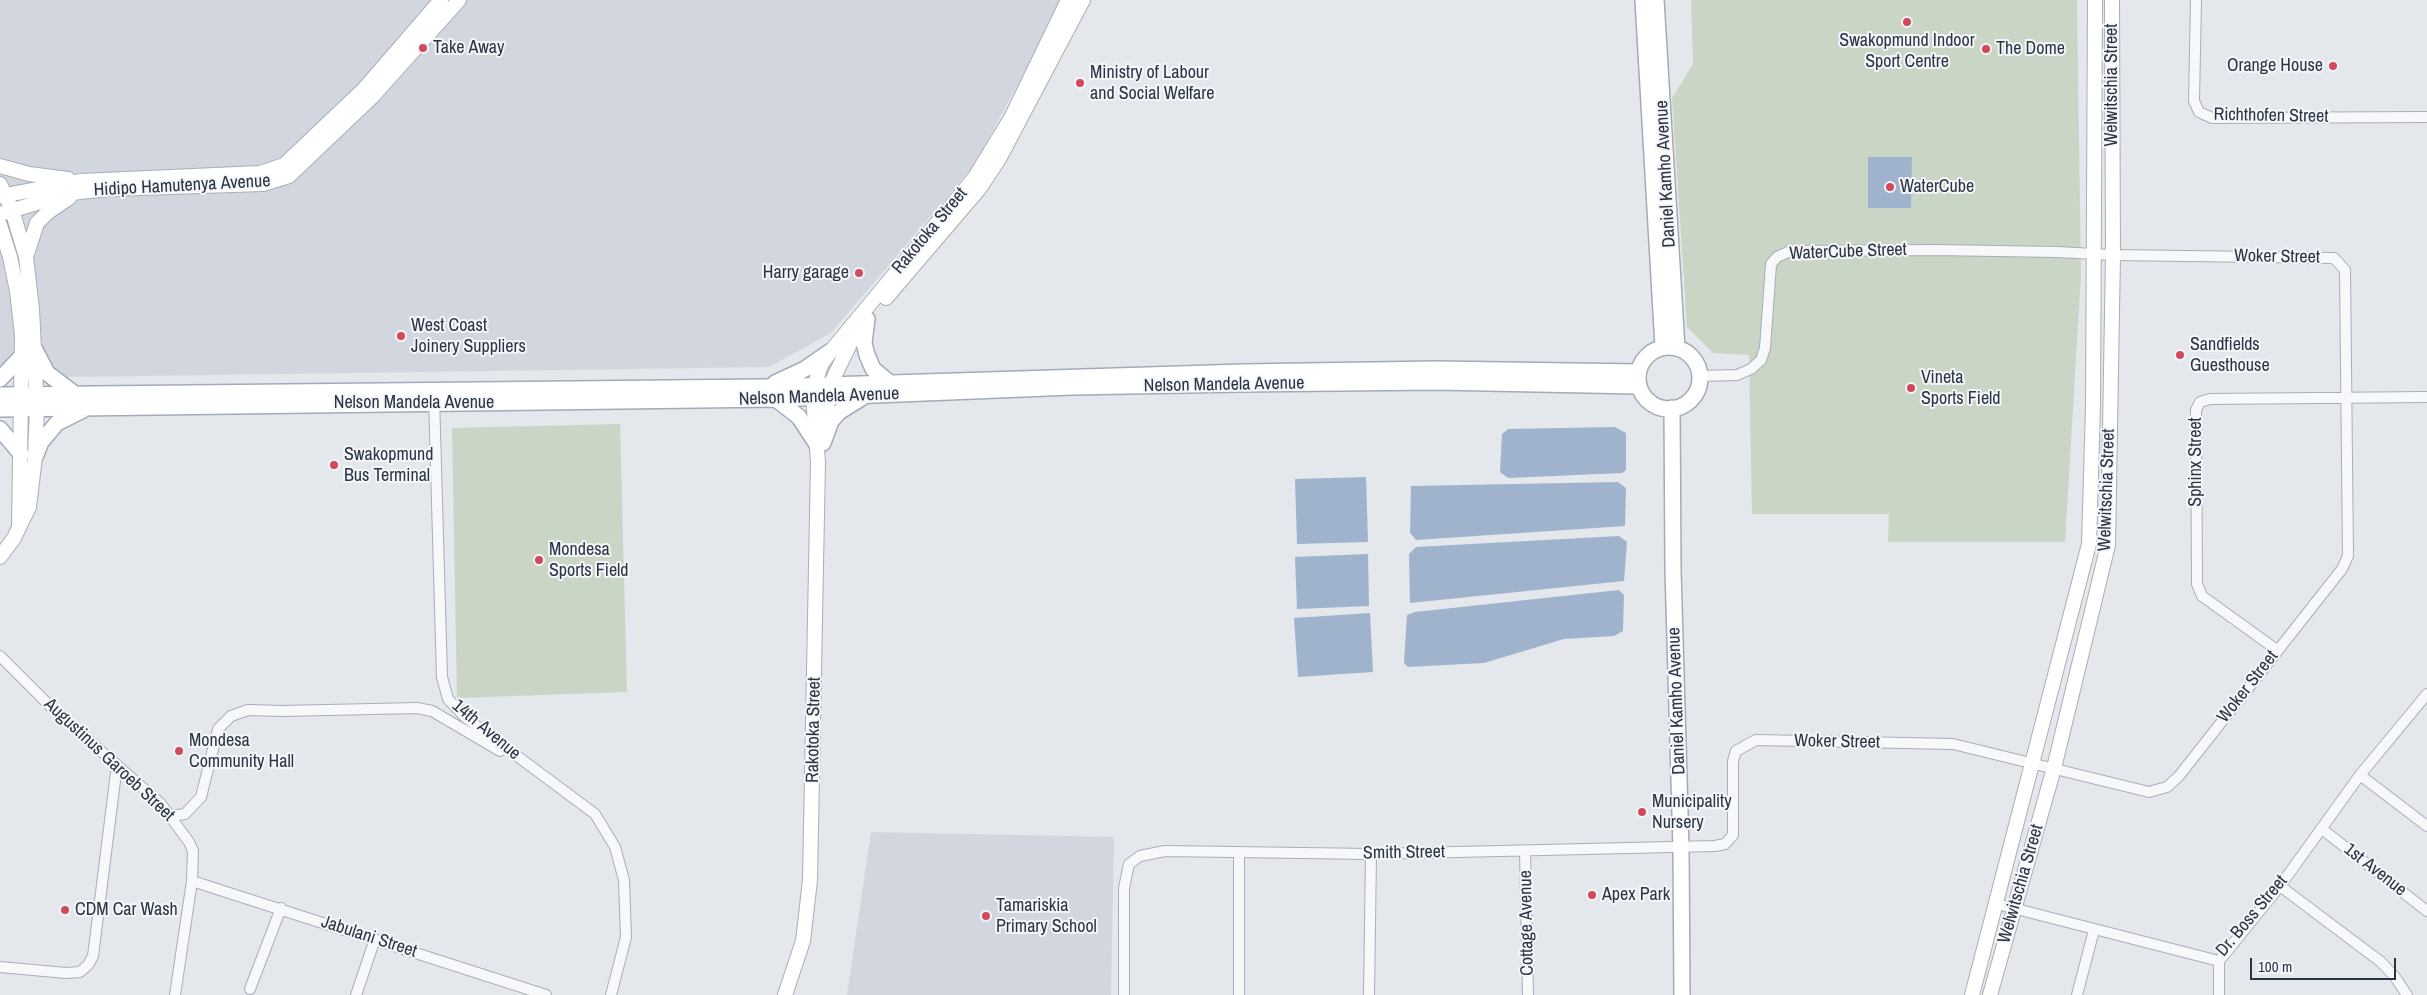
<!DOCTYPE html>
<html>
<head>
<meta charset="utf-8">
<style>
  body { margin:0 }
  #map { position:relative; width:2427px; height:995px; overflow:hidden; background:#e4e7ec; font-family:"Archivo Narrow",sans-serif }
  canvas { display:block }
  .scale { position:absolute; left:2250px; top:958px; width:146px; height:22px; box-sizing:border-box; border:2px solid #2b3445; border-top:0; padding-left:6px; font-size:15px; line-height:18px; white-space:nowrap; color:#2b3445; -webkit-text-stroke:4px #f4f6f9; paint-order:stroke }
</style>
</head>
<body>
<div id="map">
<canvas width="2427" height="995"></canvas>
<div class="scale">100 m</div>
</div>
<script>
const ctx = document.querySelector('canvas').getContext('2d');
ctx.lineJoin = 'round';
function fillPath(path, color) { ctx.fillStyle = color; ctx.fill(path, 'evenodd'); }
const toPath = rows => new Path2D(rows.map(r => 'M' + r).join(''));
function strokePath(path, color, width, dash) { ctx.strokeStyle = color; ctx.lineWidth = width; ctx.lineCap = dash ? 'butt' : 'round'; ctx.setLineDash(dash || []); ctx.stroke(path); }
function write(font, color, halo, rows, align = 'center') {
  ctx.font = font + ' "Archivo Narrow",sans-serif'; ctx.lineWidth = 4; ctx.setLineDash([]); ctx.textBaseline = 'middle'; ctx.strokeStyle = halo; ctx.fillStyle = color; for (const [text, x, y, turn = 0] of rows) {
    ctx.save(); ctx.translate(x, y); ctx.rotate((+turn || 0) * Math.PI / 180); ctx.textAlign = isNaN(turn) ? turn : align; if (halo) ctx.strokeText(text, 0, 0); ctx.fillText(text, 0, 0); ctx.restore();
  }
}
fillPath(toPath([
  [0,0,1060,0,1034,54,975,164,831,333,769,367,73,377,0,377],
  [871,832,1114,837,1111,995,847,995]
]), '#d2d6de');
fillPath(toPath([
  [1691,0,2077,0,2081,276,2065,542,1888,542,1889,514,1752,514,1749,355,1713,353,1687,327,1672,98,1693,64],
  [620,424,627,692,457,698,452,428]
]), '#c9d6c5');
fillPath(toPath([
  [1868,157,1912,157,1911,208,1868,208],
  [1615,427,1626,433,1626,470,1622,473,1508,478,1500,472,1502,434,1508,429],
  [1366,477,1368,542,1297,544,1295,479],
  [1618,482,1626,488,1625,526,1416,540,1410,533,1411,486],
  [1619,536,1627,542,1624,581,1410,603,1409,554,1416,547],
  [1368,554,1369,606,1297,609,1295,557],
  [1619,590,1624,595,1623,631,1614,636,1564,639,1484,663,1408,667,1404,663,1407,615,1415,612],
  [1370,613,1373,672,1298,677,1294,618]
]), '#9fb4cc');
const street = toPath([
  [2196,0,2194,101,2199,112,2212,118,2427,117],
  [434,397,442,677,448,699,466,718,595,814,615,847,624,880,626,937,611,995],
  [2277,650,2202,596,2197,584,2196,410,2200,402,2210,399,2427,397],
  [0,656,50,706,161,804,189,842,193,851,192,881,175,995],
  [2360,775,2427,826],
  [171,816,185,814,201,797,218,729,231,716,248,710,282,711,417,708,432,711,500,751],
  [2322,829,2427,911],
  [1525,851,1528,995],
  [192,881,546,995],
  [2280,886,2381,962,2395,977,2407,995],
  [1997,904,2219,961],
  [2219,961,2280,886,2360,775,2427,694],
  [0,967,66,973,80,972,88,965,93,956,117,765],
  [250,989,281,908],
  [356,995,375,939],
  [1124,995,1124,888,1129,864,1140,856,1165,851,1371,854,1715,846,1725,844,1733,835,1733,761,1736,751,1756,740,1953,744,2149,792,2167,787,2179,776,2342,569,2348,556,2345,270,2334,258,2113,255,2057,252,1936,250,1790,251,1777,257,1771,264,1765,348,1761,360,1751,369,1737,375,1700,376],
  [1239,995,1239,853],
  [1369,995,1371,854],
  [2077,995,2094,930],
  [2219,995,2219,961]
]);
const secondary = toPath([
  [0,166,29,174,68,179],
  [0,184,12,210,26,257,32,309,37,408,35,457,29,507,14,538,0,557],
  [0,196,81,181,260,173,284,165,364,89,441,0],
  [0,214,63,195,79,192,109,189,263,184,289,176,372,97,459,0],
  [0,225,10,257,17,291,22,335,19,525],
  [26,257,37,223,48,212,69,198],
  [886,298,979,189,999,159,1083,0],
  [824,433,830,385,852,340,867,320],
  [785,995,803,941,810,880,818,462,813,397,815,384,821,365,831,351,975,177,1011,118,1068,0],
  [1972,995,2089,544,2093,406,2095,0],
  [1990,995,2054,768,2108,545,2113,255,2112,0]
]);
const primary = toPath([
  [1643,0,1663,347],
  [1656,0,1677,348],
  [867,319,864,343,867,355,873,369,891,384],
  '1638 378a31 31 0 1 1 62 0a31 31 0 1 1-62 0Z',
  [35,350,47,373,76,395],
  [0,379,21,357],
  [775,383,805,369,831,351],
  [0,395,764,387,1243,372,1436,369,1638,372],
  [776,399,799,417,816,443],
  [1672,408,1673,570,1681,848,1682,995],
  [0,409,776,399,1072,387,1240,384,1437,382,1638,386],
  [0,429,21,454],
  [823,443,831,421,839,412,863,397],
  [35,457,41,442,57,423,83,410]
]);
strokePath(street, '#a9aeb7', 12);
strokePath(secondary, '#a9aeb7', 16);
strokePath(primary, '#a3abb8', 18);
strokePath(street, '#f7f8fa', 10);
strokePath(secondary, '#fff', 14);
strokePath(primary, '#fff', 15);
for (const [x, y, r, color] of [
  [1907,22,5,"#d1495b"],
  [423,48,5,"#d1495b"],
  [1986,49,5,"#d1495b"],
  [2333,66,5,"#d1495b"],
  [1080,83,5,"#d1495b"],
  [1890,187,5,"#d1495b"],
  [859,273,5,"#d1495b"],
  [401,336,5,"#d1495b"],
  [2180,355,5,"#d1495b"],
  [1911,388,5,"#d1495b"],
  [334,465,5,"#d1495b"],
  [539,560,5,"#d1495b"],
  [179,751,5,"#d1495b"],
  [1642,812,5,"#d1495b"],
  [1592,895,5,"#d1495b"],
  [65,910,5,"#d1495b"],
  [986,916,5,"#d1495b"]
]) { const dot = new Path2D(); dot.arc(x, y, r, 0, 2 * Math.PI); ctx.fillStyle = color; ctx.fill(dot); strokePath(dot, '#f4f6f9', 2); }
write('18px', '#2b3445', '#f4f6f9', [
  ["Swakopmund Indoor",1907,41,"center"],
  ["Sport Centre",1907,62,"center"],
  ["Take Away",433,48],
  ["The Dome",1996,49],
  ["Orange House",2323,66,"right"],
  ["Ministry of Labour",1090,73],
  ["and Social Welfare",1090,94],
  ["WaterCube",1900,187],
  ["Harry garage",849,273,"right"],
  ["West Coast",411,326],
  ["Joinery Suppliers",411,347],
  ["Sandfields",2190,345],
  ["Guesthouse",2190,366],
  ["Vineta",1921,378],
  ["Sports Field",1921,399],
  ["Swakopmund",344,455],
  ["Bus Terminal",344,476],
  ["Mondesa",549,550],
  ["Sports Field",549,571],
  ["Mondesa",189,741],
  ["Community Hall",189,762],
  ["Municipality",1652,802],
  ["Nursery",1652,823],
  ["Apex Park",1602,895],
  ["Tamariskia",996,906],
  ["Primary School",996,927],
  ["CDM Car Wash",75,910]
], 'left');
write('18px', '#2b3445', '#f4f6f9', [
  ["Welwitschia Street",2112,85,-90],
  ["Richthofen Street",2271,116,1],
  ["Daniel Kamho Avenue",1666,174,-93],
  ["Hidipo Hamutenya Avenue",182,186,-3],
  ["Rakotoka Street",930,231,-50],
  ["WaterCube Street",1848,252,-2],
  ["Woker Street",2277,257,1],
  ["Nelson Mandela Avenue",1224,385,-1],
  ["Nelson Mandela Avenue",819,397,-2],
  ["Nelson Mandela Avenue",414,403],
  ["Sphinx Street",2196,462,-90],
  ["Welwitschia Street",2107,490,-88],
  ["Woker Street",2248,687,-52],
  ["Daniel Kamho Avenue",1677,701,-92],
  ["14th Avenue",486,730,40],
  ["Rakotoka Street",814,730,-89],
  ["Woker Street",1837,742,1],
  ["Augustinus Garoeb Street",109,760,43],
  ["Smith Street",1404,853,-1],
  ["1st Avenue",2375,870,38],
  ["Welwitschia Street",2021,884,-74],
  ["Dr. Boss Street",2252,916,-50],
  ["Cottage Avenue",1527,923,-91],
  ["Jabulani Street",369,937,18]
]);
</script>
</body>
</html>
